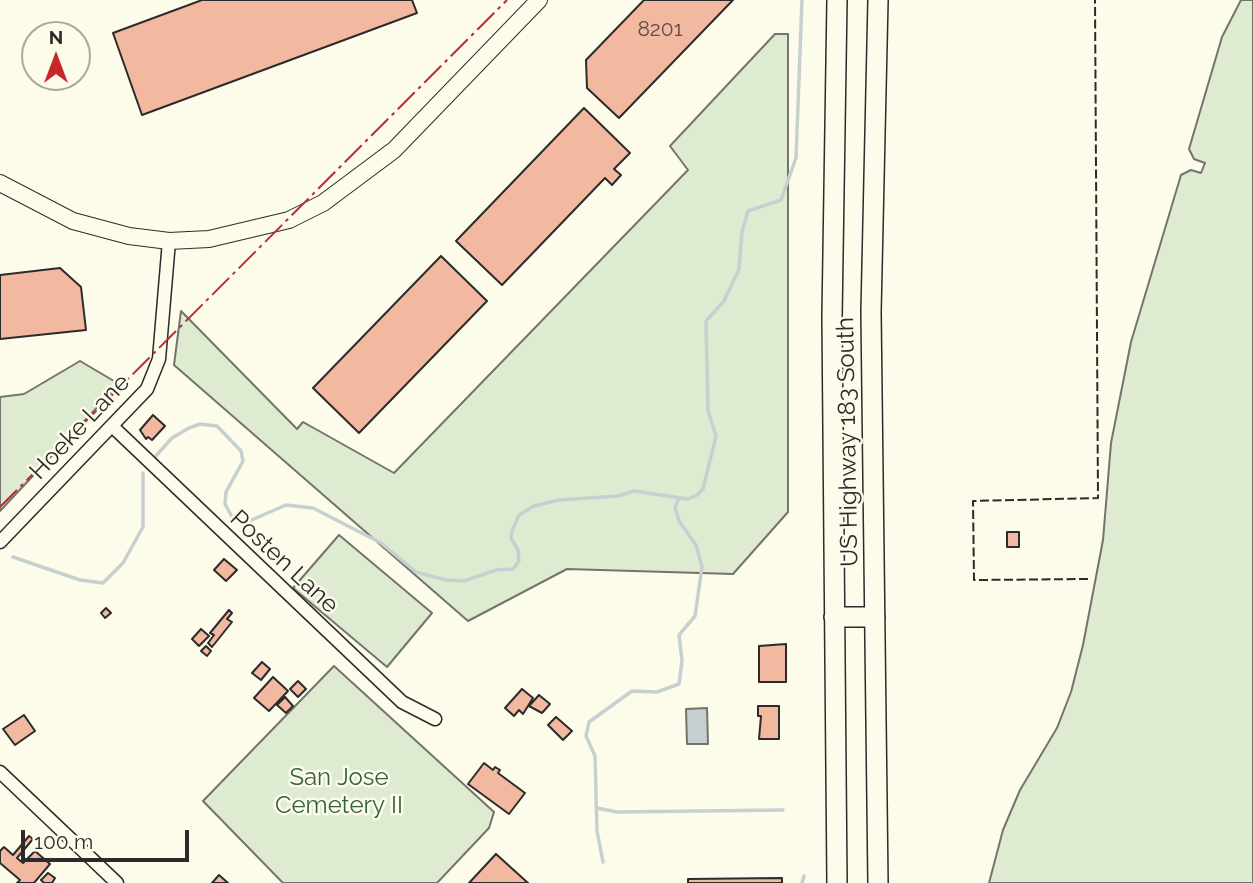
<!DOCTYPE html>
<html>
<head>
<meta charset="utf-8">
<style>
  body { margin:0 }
  #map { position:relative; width:1253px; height:883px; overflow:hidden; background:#fdfbea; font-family:Raleway,sans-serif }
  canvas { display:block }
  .north { position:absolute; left:21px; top:21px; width:70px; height:70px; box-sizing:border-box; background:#fdfbea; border:2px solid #a9a89e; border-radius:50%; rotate:0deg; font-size:19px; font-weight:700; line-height:28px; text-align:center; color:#2b2b2b }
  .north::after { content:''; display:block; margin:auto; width:24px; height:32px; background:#c62828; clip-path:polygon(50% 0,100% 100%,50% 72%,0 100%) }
  .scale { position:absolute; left:21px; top:830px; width:168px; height:32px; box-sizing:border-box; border:4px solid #2b2b2b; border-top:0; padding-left:9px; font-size:21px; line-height:24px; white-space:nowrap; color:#2b2b2b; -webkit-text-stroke:5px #fdfbea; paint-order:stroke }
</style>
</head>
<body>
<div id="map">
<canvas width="1253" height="883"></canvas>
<div class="north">N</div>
<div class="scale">100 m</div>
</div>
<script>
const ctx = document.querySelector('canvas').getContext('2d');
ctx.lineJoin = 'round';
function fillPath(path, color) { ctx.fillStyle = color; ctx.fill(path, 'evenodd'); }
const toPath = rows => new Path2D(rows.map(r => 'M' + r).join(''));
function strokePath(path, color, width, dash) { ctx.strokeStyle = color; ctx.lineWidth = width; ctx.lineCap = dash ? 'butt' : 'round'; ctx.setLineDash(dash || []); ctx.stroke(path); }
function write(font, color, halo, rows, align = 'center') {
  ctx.font = font + ' Raleway,sans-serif'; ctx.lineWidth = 5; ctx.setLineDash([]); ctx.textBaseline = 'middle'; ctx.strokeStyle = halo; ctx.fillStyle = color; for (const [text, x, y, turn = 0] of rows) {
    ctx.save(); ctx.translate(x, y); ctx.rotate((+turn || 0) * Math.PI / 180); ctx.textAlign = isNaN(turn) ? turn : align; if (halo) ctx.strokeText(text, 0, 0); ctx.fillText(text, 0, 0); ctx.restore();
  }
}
const green = toPath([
  [1241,0,1253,0,1253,883,989,883,1003,830,1020,790,1057,728,1071,692,1083,645,1103,540,1111,443,1131,342,1181,175,1191,170,1201,173,1205,163,1194,159,1189,149,1222,37,1241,0],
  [775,34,788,34,788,512,733,574,567,569,468,621,174,365,181,311,297,429,303,422,394,473,688,170,670,146,775,34],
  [80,361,119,384,0,511,0,397,24,394,80,361],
  [339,535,432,613,387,667,293,588,339,535],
  [334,666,494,812,489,828,437,883,283,883,203,801,334,666]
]);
fillPath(green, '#deebd1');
strokePath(green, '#74746e', 2);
const water = toPath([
  [707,708,708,744,687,744,686,709,707,708]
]);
fillPath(water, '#c7d0d0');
strokePath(water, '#74746e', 2);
strokePath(toPath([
  [155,457,172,438,189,428,200,424,217,426,241,451,243,461,226,492,225,504,232,517,247,522,286,505,313,508,381,543,416,572,446,580,464,581,496,570,513,569,519,561,518,550,511,538,512,531,519,515,534,506,559,500,618,496,634,491,688,499,697,495,703,489,716,436,708,411,706,321,724,301,739,269,742,232,748,211,781,200,796,158,802,0],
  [13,557,80,580,103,583,123,563,143,527,143,473],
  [597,808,617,812,783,810],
  [603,862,597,831,595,756,586,736,589,722,632,691,657,692,679,684,682,661,679,635,695,616,702,567,696,545,679,521,675,507,679,498],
  [802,883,804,876]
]), '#c7d0d0', 3.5);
const building = toPath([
  [202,0,412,0,417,13,142,115,113,33,202,0],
  [644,0,733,0,619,118,587,88,586,60,644,0],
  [584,108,630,153,614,169,621,175,612,185,605,178,502,285,456,241,584,108],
  [441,256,487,301,359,433,313,388,441,256],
  [60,268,81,287,86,330,0,339,0,275,60,268],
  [153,415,165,426,152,440,148,437,146,439,140,430,153,415],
  [1007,532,1019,532,1019,547,1007,547,1007,532],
  [224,559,237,570,226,581,214,570,224,559],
  [106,608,111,613,105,618,101,613,106,608],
  [229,610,232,613,227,619,232,622,212,647,208,643,214,635,210,633,229,610],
  [201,629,209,636,199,646,192,639,201,629],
  [786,644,786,682,759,682,759,646,786,644],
  [206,646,211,651,207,656,201,651,206,646],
  [262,662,270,669,261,680,252,673,262,662],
  [273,677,288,691,269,711,254,698,273,677],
  [298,681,306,689,298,697,290,689,298,681],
  [522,689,533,698,523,714,519,710,514,716,505,708,522,689],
  [539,695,550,704,542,713,529,706,539,695],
  [285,697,293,706,286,713,277,705,285,697],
  [758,706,779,706,779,739,759,739,761,716,758,716,758,706],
  [24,715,35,731,15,745,3,729,24,715],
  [556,717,572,731,563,740,548,725,556,717],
  [484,763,493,770,495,767,500,770,498,773,525,793,509,814,468,784,484,763],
  [29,836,33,839,17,858,23,863,35,851,50,864,34,883,17,883,20,880,0,863,0,851,4,847,13,855,29,836],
  [496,854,528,883,469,883,496,854],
  [48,873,55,878,52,883,44,883,41,880,48,873],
  [219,875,228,883,212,883,219,875],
  [782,878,782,883,688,883,688,879,782,878]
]);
fillPath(building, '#f2b8a0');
strokePath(building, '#2b2b2b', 2);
const minor = toPath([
  [112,426,402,702,435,719],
  [0,542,147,389,159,359,169,241],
  [0,772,117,883]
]);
const major = toPath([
  [0,183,73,221,129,236,169,241,209,239,289,220,323,203,394,150,539,0]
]);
const highway = toPath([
  [837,0,832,317,837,883],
  [834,617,875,617],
  [878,883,871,312,878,0]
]);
strokePath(minor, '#2b2b2b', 15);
strokePath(major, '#2b2b2b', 18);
strokePath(highway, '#2b2b2b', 22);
strokePath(minor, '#fdfbea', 12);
strokePath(major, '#fdfbea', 16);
strokePath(highway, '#fdfbea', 19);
strokePath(toPath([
  [1088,579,974,580,973,501,1098,498,1095,0]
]), '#2b2b2b', 2, [9, 3.5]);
strokePath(toPath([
  [0,507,507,0]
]), '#c62828', 2, [24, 5, 3.5, 5]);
write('21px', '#5d4e48', null, [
  ["8201",660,30]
]);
write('24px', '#2b2b2b', '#fdfbea', [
  ["Hoeke Lane",80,427,-47],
  ["US Highway 183 South",848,442,-91],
  ["Posten Lane",284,562,43]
]);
write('24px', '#34623c', '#fdfbea', [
  ["San Jose",339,778],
  ["Cemetery II",339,806]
]);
</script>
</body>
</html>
